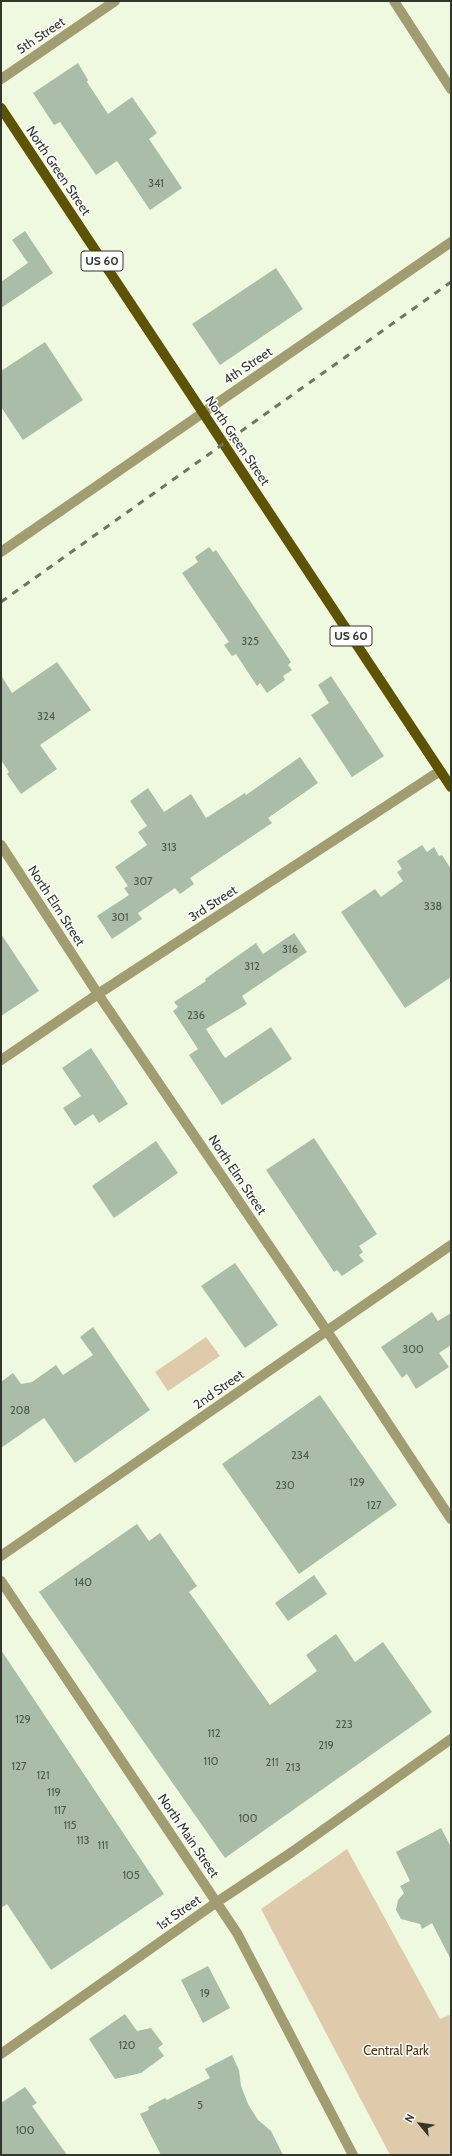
<!DOCTYPE html>
<html>
<head>
<meta charset="utf-8">
<style>
  body { margin:0 }
  #map { position:relative; width:452px; height:2156px; overflow:hidden; background:#eff9df; font-family:Cabin,sans-serif }
  canvas { display:block }
  .frame { position:absolute; inset:0; border:2px solid #33362c; pointer-events:none }
  .north { position:absolute; left:400px; top:2104px; width:40px; height:40px; -webkit-text-stroke:3px #fff; paint-order:stroke; rotate:299deg; font-size:11px; font-weight:700; line-height:16px; text-align:center; color:#33362c }
  .north::after { content:''; display:block; margin:auto; width:14px; height:18px; background:#33362c; clip-path:polygon(50% 0,100% 100%,50% 72%,0 100%) }
</style>
</head>
<body>
<div id="map">
<canvas width="452" height="2156"></canvas>
<div class="frame"></div>
<div class="north">N</div>
</div>
<script>
const ctx = document.querySelector('canvas').getContext('2d');
ctx.lineJoin = 'round';
function fillPath(path, color) { ctx.fillStyle = color; ctx.fill(path, 'evenodd'); }
const toPath = rows => new Path2D(rows.map(r => 'M' + r).join(''));
function strokePath(path, color, width, dash) { ctx.strokeStyle = color; ctx.lineWidth = width; ctx.lineCap = dash ? 'butt' : 'round'; ctx.setLineDash(dash || []); ctx.stroke(path); }
function write(font, color, halo, rows, align = 'center') {
  ctx.font = font + ' Cabin,sans-serif'; ctx.lineWidth = 3; ctx.setLineDash([]); ctx.textBaseline = 'middle'; ctx.strokeStyle = halo; ctx.fillStyle = color; for (const [text, x, y, turn = 0] of rows) {
    ctx.save(); ctx.translate(x, y); ctx.rotate((+turn || 0) * Math.PI / 180); ctx.textAlign = isNaN(turn) ? turn : align; if (halo) ctx.strokeText(text, 0, 0); ctx.fillText(text, 0, 0); ctx.restore();
  }
}
fillPath(toPath([
  [206,1337,220,1356,168,1391,155,1372],
  [347,1849,440,2019,451,2014,451,2155,390,2155,261,1909]
]), '#dfcbac');
fillPath(toPath([
  [78,63,88,80,87,82,108,114,132,97,157,133,149,139,182,188,150,210,117,161,96,175,60,122,54,125,33,93],
  [25,231,53,273,1,308,1,282,28,263,12,240],
  [276,268,303,309,220,365,192,324],
  [45,342,83,400,23,440,1,407,1,371],
  [209,547,213,552,216,550,291,662,288,665,292,670,283,676,285,680,267,693,260,683,257,686,236,654,232,656,224,645,229,642,182,573,198,562,195,557],
  [57,662,91,710,40,745,57,769,21,794,7,774,9,772,1,760,1,675,12,693],
  [331,676,384,756,352,777,311,715,329,703,318,685],
  [300,757,318,783,268,818,272,823,190,878,194,884,180,894,175,888,138,913,142,919,112,939,97,916,129,895,124,888,128,886,115,867,147,845,138,832,147,826,130,801,148,788,164,812,191,794,206,818,245,793,246,795],
  [422,845,427,852,434,847,439,856,442,855,451,869,451,977,405,1008,341,912,375,889,381,897,403,881,397,872,402,869,397,861],
  [294,933,307,952,242,996,247,1004,206,1029,225,1058,271,1027,292,1059,222,1105,189,1055,198,1049,173,1011,178,1007,174,1002,206,981,205,979,256,943,263,954],
  [1,934,39,991,1,1016],
  [91,1048,128,1104,99,1123,93,1114,75,1126,63,1108,81,1096,62,1068],
  [314,1138,377,1234,359,1246,363,1252,359,1255,364,1261,342,1276,337,1270,334,1272,266,1170],
  [156,1141,178,1173,114,1218,92,1186],
  [235,1263,278,1325,245,1348,201,1286],
  [432,1312,438,1321,451,1313,451,1345,439,1353,449,1367,416,1389,407,1374,402,1378,381,1347],
  [93,1327,150,1410,75,1463,44,1418,1,1448,1,1382,13,1373,21,1384,32,1382,56,1365,63,1375,93,1355,80,1337],
  [320,1395,397,1505,299,1574,222,1464],
  [137,1524,149,1541,160,1533,197,1586,189,1592,270,1705,317,1671,306,1655,336,1634,355,1662,383,1642,432,1712,225,1858,39,1592],
  [314,1575,327,1594,288,1621,275,1603],
  [1,1650,164,1894,51,1970,7,1904,1,1908],
  [441,1828,451,1847,451,1960,432,1923,422,1929,420,1924,401,1919,396,1910,398,1900,404,1893,400,1886,410,1881,396,1852],
  [208,1966,230,2008,203,2023,181,1980],
  [125,2014,137,2031,151,2028,163,2044,158,2048,164,2056,141,2073,115,2079,89,2039],
  [232,2055,239,2070,241,2086,248,2104,258,2120,271,2131,283,2155,161,2155,140,2114,149,2110,148,2107,165,2098,167,2100,210,2078,205,2069],
  [25,2087,37,2103,32,2106,67,2155,1,2155,1,2103]
]), '#a9bda9');
strokePath(toPath([
  [394,1,451,89],
  [1,79,115,1],
  [1,552,451,242],
  [1,845,98,994,327,1331,451,1519],
  [1,1060,98,994,440,771],
  [1,1556,451,1245],
  [1,1581,237,1933,353,2155],
  [1,2054,217,1902,292,1852,451,1739]
]), '#a29c71', 10);
strokePath(toPath([
  [1,108,451,787]
]), '#5d5302', 10);
strokePath(toPath([
  [1,602,451,282]
]), '#6f7465', 3, [7, 7]);
write('11px', '#50584b', null, [
  ["341",156,184],
  ["325",250,642],
  ["324",46,717],
  ["313",169,848],
  ["307",143,882],
  ["338",433,907],
  ["301",120,918],
  ["316",290,950],
  ["312",252,967],
  ["236",196,1016],
  ["300",413,1350],
  ["208",20,1411],
  ["234",300,1456],
  ["129",357,1483],
  ["230",285,1486],
  ["127",374,1506],
  ["140",83,1583],
  ["129",23,1720],
  ["223",344,1725],
  ["112",214,1734],
  ["219",326,1746],
  ["110",211,1762],
  ["211",272,1763],
  ["127",19,1767],
  ["213",293,1768],
  ["121",43,1776],
  ["119",54,1793],
  ["117",60,1811],
  ["100",248,1819],
  ["115",70,1826],
  ["113",83,1841],
  ["111",103,1846],
  ["105",131,1876],
  ["19",205,1994],
  ["120",127,2046],
  ["5",200,2106],
  ["100",25,2131]
]);
for (const [x, y, w] of [
  [102,261,42],
  [351,636,42]
]) { const box = new Path2D(); box.roundRect(x - w / 2, y - 10, w, 20, 3); ctx.fillStyle = '#fff'; ctx.fill(box); strokePath(box, '#33362c', 1); }
write('bold 12px', '#33362c', null, [
  ["US 60",102,261],
  ["US 60",351,636]
]);
write('13px', '#33362c', '#fff', [
  ["5th Street",41,36,-34],
  ["North Green Street",58,171,56],
  ["4th Street",248,366,-34],
  ["North Green Street",237,441,56],
  ["3rd Street",213,904,-33],
  ["North Elm Street",56,906,57],
  ["North Elm Street",237,1175,56],
  ["2nd Street",219,1390,-35],
  ["North Main Street",188,1836,56],
  ["1st Street",179,1913,-35]
]);
write('13px', '#4c360f', '#fff', [
  ["Central Park",396,2051]
]);
</script>
</body>
</html>
